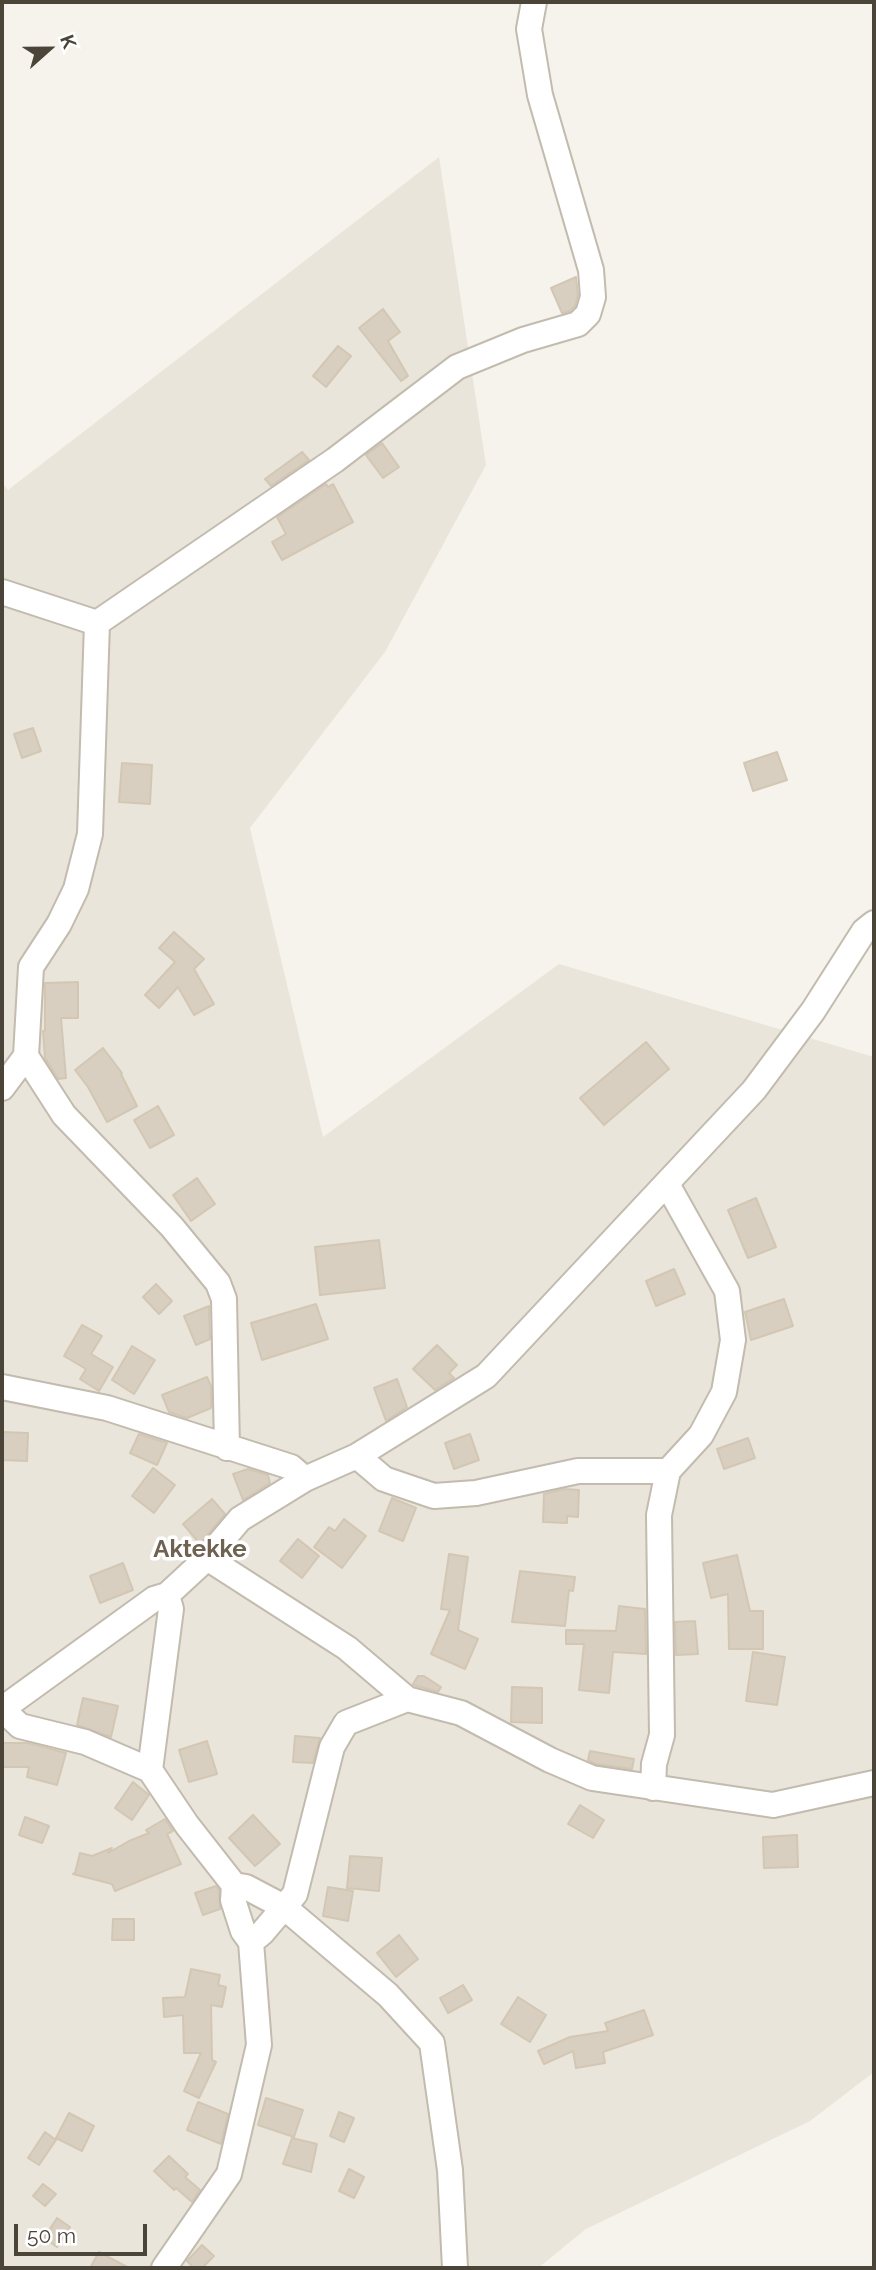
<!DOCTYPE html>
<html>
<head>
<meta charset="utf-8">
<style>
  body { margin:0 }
  #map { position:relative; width:876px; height:2270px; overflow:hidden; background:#f6f3ec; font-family:Raleway,sans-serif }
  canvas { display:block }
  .frame { position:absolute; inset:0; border:4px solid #4b4439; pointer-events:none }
  .north { position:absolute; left:14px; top:14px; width:70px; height:70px; -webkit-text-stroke:5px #fff; paint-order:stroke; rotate:69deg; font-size:19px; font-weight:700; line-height:28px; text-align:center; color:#4b4439 }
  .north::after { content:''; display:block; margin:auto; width:24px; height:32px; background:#4b4439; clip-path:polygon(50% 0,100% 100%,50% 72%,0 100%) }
  .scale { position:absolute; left:14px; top:2224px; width:133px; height:32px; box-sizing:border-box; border:4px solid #4b4439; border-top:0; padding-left:9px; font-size:21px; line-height:24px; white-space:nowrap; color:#4b4439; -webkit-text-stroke:5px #fff; paint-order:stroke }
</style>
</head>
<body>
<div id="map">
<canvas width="876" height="2270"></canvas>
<div class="frame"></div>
<div class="north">K</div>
<div class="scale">50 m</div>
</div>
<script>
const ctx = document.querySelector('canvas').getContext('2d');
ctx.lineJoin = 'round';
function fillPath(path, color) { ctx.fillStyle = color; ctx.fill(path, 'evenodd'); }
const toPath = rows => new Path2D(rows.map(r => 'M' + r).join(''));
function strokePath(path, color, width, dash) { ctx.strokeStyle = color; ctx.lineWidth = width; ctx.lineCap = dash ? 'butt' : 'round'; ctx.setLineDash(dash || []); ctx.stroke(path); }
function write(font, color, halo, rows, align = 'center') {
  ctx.font = font + ' Raleway,sans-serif'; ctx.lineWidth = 7; ctx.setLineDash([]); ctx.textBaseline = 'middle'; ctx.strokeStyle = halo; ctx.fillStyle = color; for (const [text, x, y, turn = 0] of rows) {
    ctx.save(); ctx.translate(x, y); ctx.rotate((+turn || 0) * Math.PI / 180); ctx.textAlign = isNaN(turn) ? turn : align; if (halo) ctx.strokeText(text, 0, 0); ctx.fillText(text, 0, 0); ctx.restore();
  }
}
fillPath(toPath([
  [439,157,486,465,385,652,250,828,323,1137,559,964,874,1057,874,2072,810,2121,586,2229,538,2268,2,2268,2,482,8,490]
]), '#eae5da');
const building = toPath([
  [576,277,578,295,575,306,570,311,562,313,551,288,576,277],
  [383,309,400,332,388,341,408,376,401,381,359,328,383,309],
  [338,346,351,356,326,387,313,376,338,346],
  [382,443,399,467,383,478,366,455,382,443],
  [302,452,309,460,271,486,265,479,302,452],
  [326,484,328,487,333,484,353,522,282,560,272,542,286,534,277,517,326,484],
  [33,728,41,751,22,758,14,734,33,728],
  [777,752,787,780,753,791,744,763,777,752],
  [122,763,152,765,150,804,119,802,122,763],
  [174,932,204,959,194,969,214,1004,194,1015,178,987,159,1008,145,995,175,962,159,948,174,932],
  [78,982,78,1018,61,1018,66,1078,58,1079,45,1058,43,1031,45,1031,45,983,78,982],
  [646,1042,669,1069,604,1125,580,1098,646,1042],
  [103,1048,122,1073,121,1074,137,1106,107,1122,88,1087,75,1070,103,1048],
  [158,1106,174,1135,150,1148,134,1120,158,1106],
  [197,1178,215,1204,191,1221,173,1195,197,1178],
  [756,1198,776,1247,748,1258,728,1210,756,1198],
  [379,1240,385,1288,320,1295,315,1247,379,1240],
  [674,1269,685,1294,656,1306,646,1281,674,1269],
  [156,1284,172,1301,159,1314,143,1297,156,1284],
  [784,1299,793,1326,751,1340,745,1312,784,1299],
  [316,1304,328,1339,262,1360,251,1323,316,1304],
  [209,1306,210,1339,196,1345,184,1316,209,1306],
  [82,1325,102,1336,91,1354,113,1367,99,1391,80,1379,86,1369,64,1356,82,1325],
  [437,1345,457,1365,449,1373,454,1378,435,1390,413,1369,437,1345],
  [132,1346,155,1360,134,1394,112,1380,132,1346],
  [207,1377,211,1386,211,1408,187,1418,169,1412,162,1395,207,1377],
  [397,1379,407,1407,386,1421,374,1388,397,1379],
  [2,1432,28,1433,27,1461,2,1460,2,1432],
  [139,1434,167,1443,157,1465,130,1453,139,1434],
  [470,1434,479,1460,454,1469,445,1443,470,1434],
  [748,1438,755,1458,724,1469,717,1449,748,1438],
  [153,1468,175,1485,154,1513,132,1496,153,1468],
  [248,1469,268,1475,270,1483,243,1500,233,1474,248,1469],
  [564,1489,579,1490,578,1517,567,1516,567,1523,543,1522,544,1494,564,1489],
  [392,1498,416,1508,403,1541,379,1531,392,1498],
  [212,1499,225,1514,200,1544,183,1524,212,1499],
  [344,1519,366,1536,342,1568,314,1547,329,1527,335,1531,344,1519],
  [298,1539,319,1556,302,1578,280,1561,298,1539],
  [449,1554,468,1557,458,1630,478,1639,465,1669,431,1654,450,1610,441,1609,449,1554],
  [737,1555,750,1611,763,1611,763,1649,729,1649,728,1594,711,1598,703,1563,737,1555],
  [123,1563,133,1590,100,1603,90,1576,123,1563],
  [520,1571,575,1577,573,1591,569,1590,565,1626,512,1622,520,1571],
  [619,1606,645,1609,646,1654,613,1652,609,1693,579,1690,584,1644,566,1644,566,1630,616,1631,619,1606],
  [695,1621,698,1654,676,1655,675,1622,695,1621],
  [753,1652,785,1657,777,1705,746,1701,753,1652],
  [418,1676,424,1676,441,1687,438,1692,414,1685,413,1684,418,1676],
  [512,1687,542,1688,542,1723,511,1722,512,1687],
  [83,1698,118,1706,111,1737,77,1725,83,1698],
  [295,1736,320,1738,313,1763,293,1762,295,1736],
  [207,1741,217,1774,189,1782,179,1750,207,1741],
  [2,1743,28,1743,66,1753,57,1785,27,1777,29,1767,2,1767,2,1743],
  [590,1751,634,1759,632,1769,596,1764,588,1760,590,1751],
  [133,1782,149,1795,132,1820,115,1808,133,1782],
  [580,1805,604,1820,593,1838,568,1824,580,1805],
  [253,1815,280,1844,255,1866,229,1838,253,1815],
  [25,1817,49,1826,42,1843,19,1835,25,1817],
  [165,1819,173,1831,167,1834,181,1864,115,1891,112,1884,73,1874,75,1873,80,1853,92,1856,112,1848,108,1853,129,1841,149,1833,146,1830,165,1819],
  [797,1835,798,1867,764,1868,763,1837,797,1835],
  [350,1856,382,1858,379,1891,347,1888,350,1856],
  [216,1886,219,1890,220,1909,203,1915,195,1893,216,1886],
  [328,1887,353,1891,348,1921,323,1916,328,1887],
  [113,1919,134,1919,134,1940,112,1940,113,1919],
  [399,1935,418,1959,396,1977,377,1953,399,1935],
  [191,1969,220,1975,218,1985,226,1987,222,2007,211,2005,212,2060,216,2062,199,2098,184,2091,201,2053,184,2053,183,2015,164,2017,163,1998,185,1997,191,1969],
  [463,1985,472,2000,448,2013,440,1998,463,1985],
  [518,1997,546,2015,530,2042,501,2024,518,1997],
  [644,2010,653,2035,603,2052,605,2063,576,2068,573,2051,544,2064,538,2051,570,2037,608,2031,605,2023,644,2010],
  [266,2098,303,2110,294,2137,258,2125,266,2098],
  [198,2102,228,2114,221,2144,187,2130,198,2102],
  [339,2112,354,2118,344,2142,330,2136,339,2112],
  [69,2113,94,2126,82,2151,56,2138,69,2113],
  [45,2132,56,2140,39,2165,28,2158,45,2132],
  [292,2138,317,2144,311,2172,283,2164,292,2138],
  [169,2156,188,2174,185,2177,200,2190,192,2202,176,2188,174,2190,154,2171,169,2156],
  [349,2169,364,2177,354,2198,339,2191,349,2169],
  [43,2184,56,2194,45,2206,33,2196,43,2184],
  [57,2218,70,2227,57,2247,44,2238,57,2218],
  [202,2245,214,2256,202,2268,194,2268,187,2261,202,2245],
  [99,2252,129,2268,90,2268,99,2252]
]);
fillPath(building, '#d8cfc1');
strokePath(building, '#d3c7b4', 2);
const minor = toPath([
  [2,592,97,623],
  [97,623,335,460,457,367,523,340,578,324,588,314,593,297,591,270,540,95,529,29,534,2],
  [26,1056,64,1115,172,1227,218,1283,224,1299,227,1448],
  [2,1088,26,1056,31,967,59,924,76,889,90,834,97,623],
  [2,1387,107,1408,291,1467,305,1479],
  [357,1456,384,1479,434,1496,476,1493,578,1471,668,1471],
  [207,1558,347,1648,407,1699,461,1713,550,1760,592,1778,773,1805,874,1783],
  [2,1709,154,1599,167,1595,207,1558,240,1519,305,1479,357,1456,486,1376,754,1090,813,1011,864,931,874,923],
  [2,1709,20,1726,85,1742,150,1770,187,1825,234,1885,246,1887,284,1907,388,1995,432,2043,450,2170,455,2268],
  [150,1770,171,1609,167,1595],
  [653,1788,654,1764,662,1735,659,1515,668,1471,701,1435,724,1392,733,1340,727,1291,667,1184],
  [251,1942,262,1933,295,1894,332,1747,346,1723,407,1699],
  [164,2268,229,2174,259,2045,251,1942,243,1931,233,1900,234,1885]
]);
strokePath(minor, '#c2bbae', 28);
strokePath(minor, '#fff', 24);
write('bold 24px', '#6e6250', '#fff', [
  ["Aktekke",200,1550]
]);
</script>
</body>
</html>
